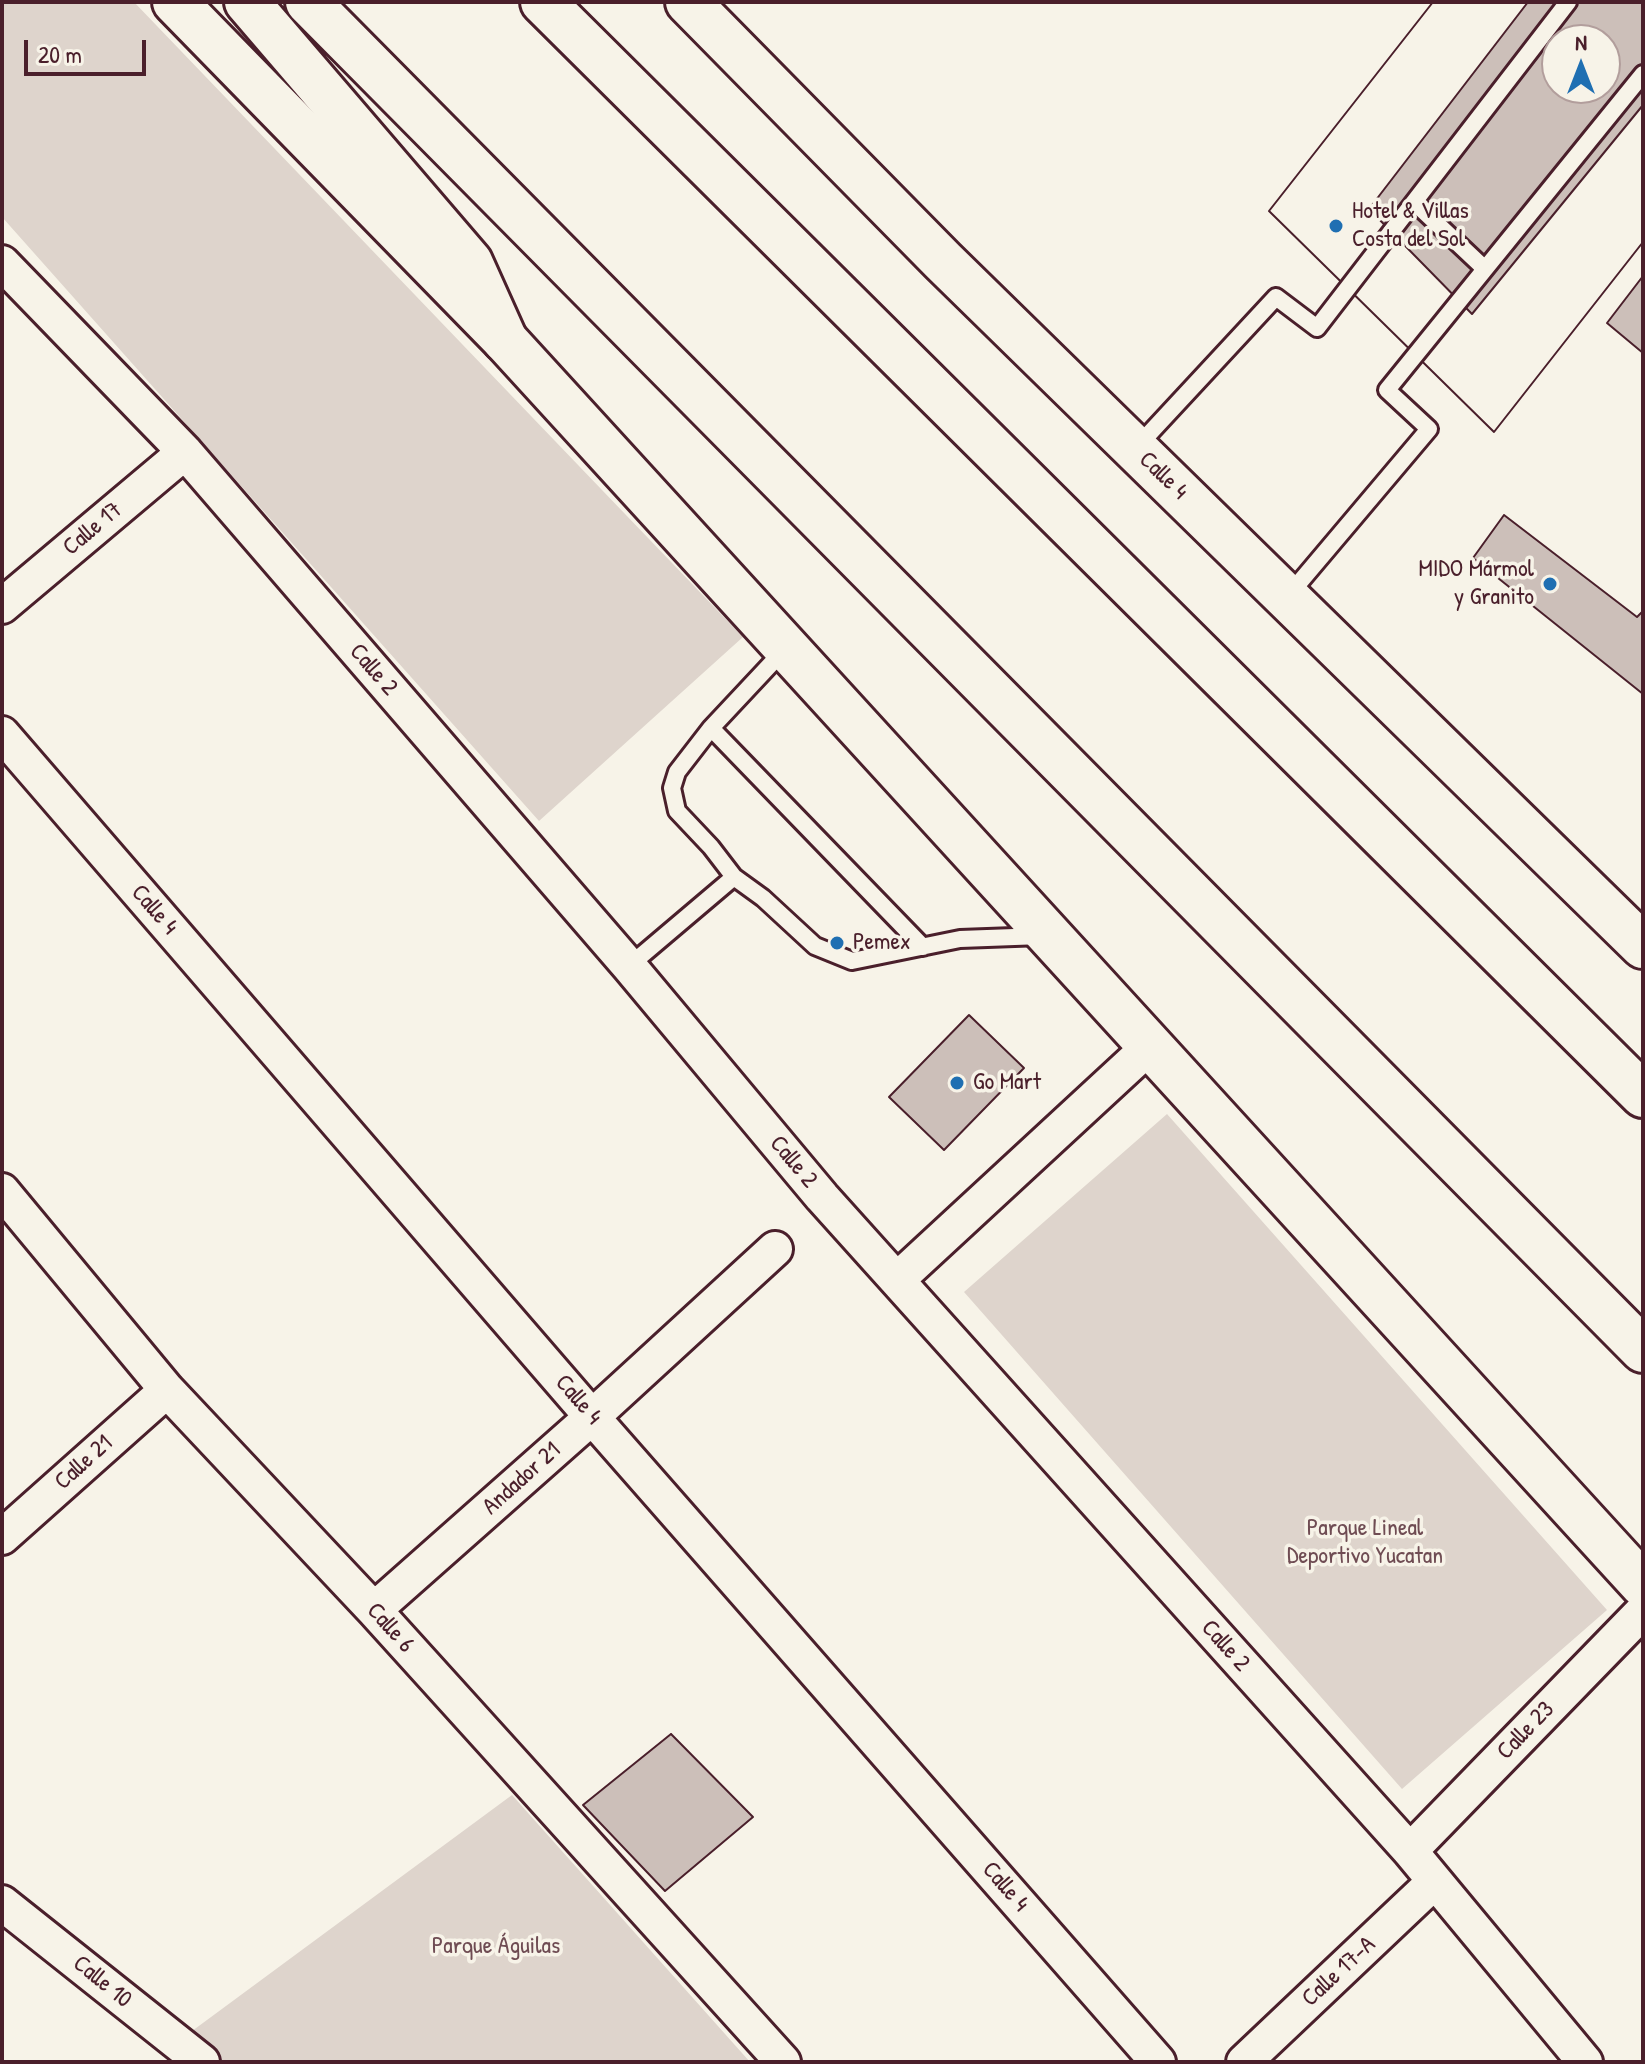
<!DOCTYPE html>
<html>
<head>
<meta charset="utf-8">
<style>
  body { margin:0 }
  #map { position:relative; width:1645px; height:2064px; overflow:hidden; background:#f7f3e8; font-family:"Patrick Hand",sans-serif }
  canvas { display:block }
  .frame { position:absolute; inset:0; border:4px solid #4a1f2b; pointer-events:none }
  .north { position:absolute; left:1541px; top:24px; width:80px; height:80px; box-sizing:border-box; background:#f7f3e8; border:2px solid #b29e9c; border-radius:50%; rotate:0deg; font-size:22px; font-weight:700; line-height:32px; text-align:center; color:#4a1f2b }
  .north::after { content:''; display:block; margin:auto; width:28px; height:36px; background:#1f6fb2; clip-path:polygon(50% 0,100% 100%,50% 72%,0 100%) }
  .scale { position:absolute; left:24px; top:40px; width:122px; height:36px; box-sizing:border-box; border:4px solid #4a1f2b; border-top:0; padding-left:10px; font-size:24px; line-height:28px; white-space:nowrap; color:#4a1f2b; -webkit-text-stroke:6px #f7f3e8; paint-order:stroke }
</style>
</head>
<body>
<div id="map">
<canvas width="1645" height="2064"></canvas>
<div class="frame"></div>
<div class="north">N</div>
<div class="scale">20 m</div>
</div>
<script>
const ctx = document.querySelector('canvas').getContext('2d');
ctx.lineJoin = 'round';
function fillPath(path, color) { ctx.fillStyle = color; ctx.fill(path, 'evenodd'); }
const toPath = rows => new Path2D(rows.map(r => 'M' + r).join(''));
function strokePath(path, color, width, dash) { ctx.strokeStyle = color; ctx.lineWidth = width; ctx.lineCap = dash ? 'butt' : 'round'; ctx.setLineDash(dash || []); ctx.stroke(path); }
function write(font, color, halo, rows, align = 'center') {
  ctx.font = font + ' "Patrick Hand",sans-serif'; ctx.lineWidth = 7; ctx.setLineDash([]); ctx.textBaseline = 'middle'; ctx.strokeStyle = halo; ctx.fillStyle = color; for (const [text, x, y, turn = 0] of rows) {
    ctx.save(); ctx.translate(x, y); ctx.rotate((+turn || 0) * Math.PI / 180); ctx.textAlign = isNaN(turn) ? turn : align; if (halo) ctx.strokeText(text, 0, 0); ctx.fillText(text, 0, 0); ctx.restore();
  }
}
fillPath(toPath([
  [2,2,134,2,743,637,539,821,2,217],
  [1167,1114,1607,1610,1402,1789,964,1292],
  [512,1795,750,2062,224,2062,188,2034]
]), '#ded4cc');
const building = toPath([
  [1433,2,1643,2,1643,242,1494,432,1269,211,1433,2],
  [1557,40,1605,40,1605,88,1557,88,1557,40],
  [1433,2,1528,2,1369,209,1472,314,1643,105,1643,242,1494,432,1269,211,1433,2],
  [1643,276,1643,353,1607,323,1643,276],
  [1504,515,1637,617,1643,611,1643,694,1473,558,1504,515],
  [969,1015,1024,1068,944,1150,889,1097,969,1015],
  [671,1734,753,1817,665,1891,583,1805,671,1734]
]);
fillPath(building, '#ccbfb9');
strokePath(building, '#4a1f2b', 2);
const service = toPath([
  [1414,202,1485,269],
  [1135,449,1276,297,1317,328,1568,2],
  [1288,596,1429,429,1387,390,1643,74],
  [784,650,711,728,677,772,672,788,677,811,711,847,734,877,763,898,815,946,852,961,960,939,1042,936],
  [711,728,923,947],
  [629,966,734,877]
]);
const minor = toPath([
  [2,263,185,452,629,966,822,1197,1410,1851,1585,2062],
  [2,606,185,452],
  [2,734,592,1417,1158,2062],
  [2,1191,167,1390,374,1610,783,2062],
  [897,1280,1149,1047],
  [2,1537,167,1390],
  [374,1610,592,1417,775,1249],
  [1410,1851,1643,1611],
  [2,1903,202,2062],
  [1244,2062,1433,1883]
]);
const secondary = toPath([
  [175,2,505,340,1643,1585],
  [688,2,943,261,1643,946]
]);
const trunk = toPath([
  [247,2,470,262,505,340],
  [308,2,1643,1350],
  [543,2,1643,1095]
]);
strokePath(service, '#4a1f2b', 22);
strokePath(minor, '#4a1f2b', 40);
strokePath(secondary, '#4a1f2b', 50);
strokePath(trunk, '#4a1f2b', 50);
strokePath(service, '#f7f3e8', 16);
strokePath(minor, '#f7f3e8', 34);
strokePath(secondary, '#f7f3e8', 44);
strokePath(trunk, '#f7f3e8', 44);
for (const [x, y, r, color] of [
  [1336,226,8,"#1f6fb2"],
  [1550,584,8,"#1f6fb2"],
  [837,943,8,"#1f6fb2"],
  [957,1083,8,"#1f6fb2"]
]) { const dot = new Path2D(); dot.arc(x, y, r, 0, 2 * Math.PI); ctx.fillStyle = color; ctx.fill(dot); strokePath(dot, '#f7f3e8', 3); }
write('24px', '#4a1f2b', '#f7f3e8', [
  ["Hotel & Villas",1352,212],
  ["Costa del Sol",1352,240],
  ["MIDO Mármol",1534,570,"right"],
  ["y Granito",1534,598,"right"],
  ["Pemex",853,943],
  ["Go Mart",973,1083]
], 'left');
write('24px', '#4a1f2b', '#f7f3e8', [
  ["Calle 4",1163,476,44],
  ["Calle 17",93,529,-40],
  ["Calle 2",373,670,49],
  ["Calle 4",154,910,49],
  ["Calle 2",793,1162,50],
  ["Calle 4",578,1400,49],
  ["Calle 21",84,1463,-42],
  ["Andador 21",522,1479,-42],
  ["Calle 6",390,1628,48],
  ["Calle 2",1225,1646,48],
  ["Calle 23",1526,1731,-46],
  ["Calle 4",1005,1887,49],
  ["Calle 17-A",1339,1972,-43],
  ["Calle 10",102,1982,39]
]);
write('24px', '#6f4c53', '#f7f3e8', [
  ["Parque Lineal",1365,1529],
  ["Deportivo Yucatan",1365,1557],
  ["Parque Águilas",496,1947]
]);
</script>
</body>
</html>
